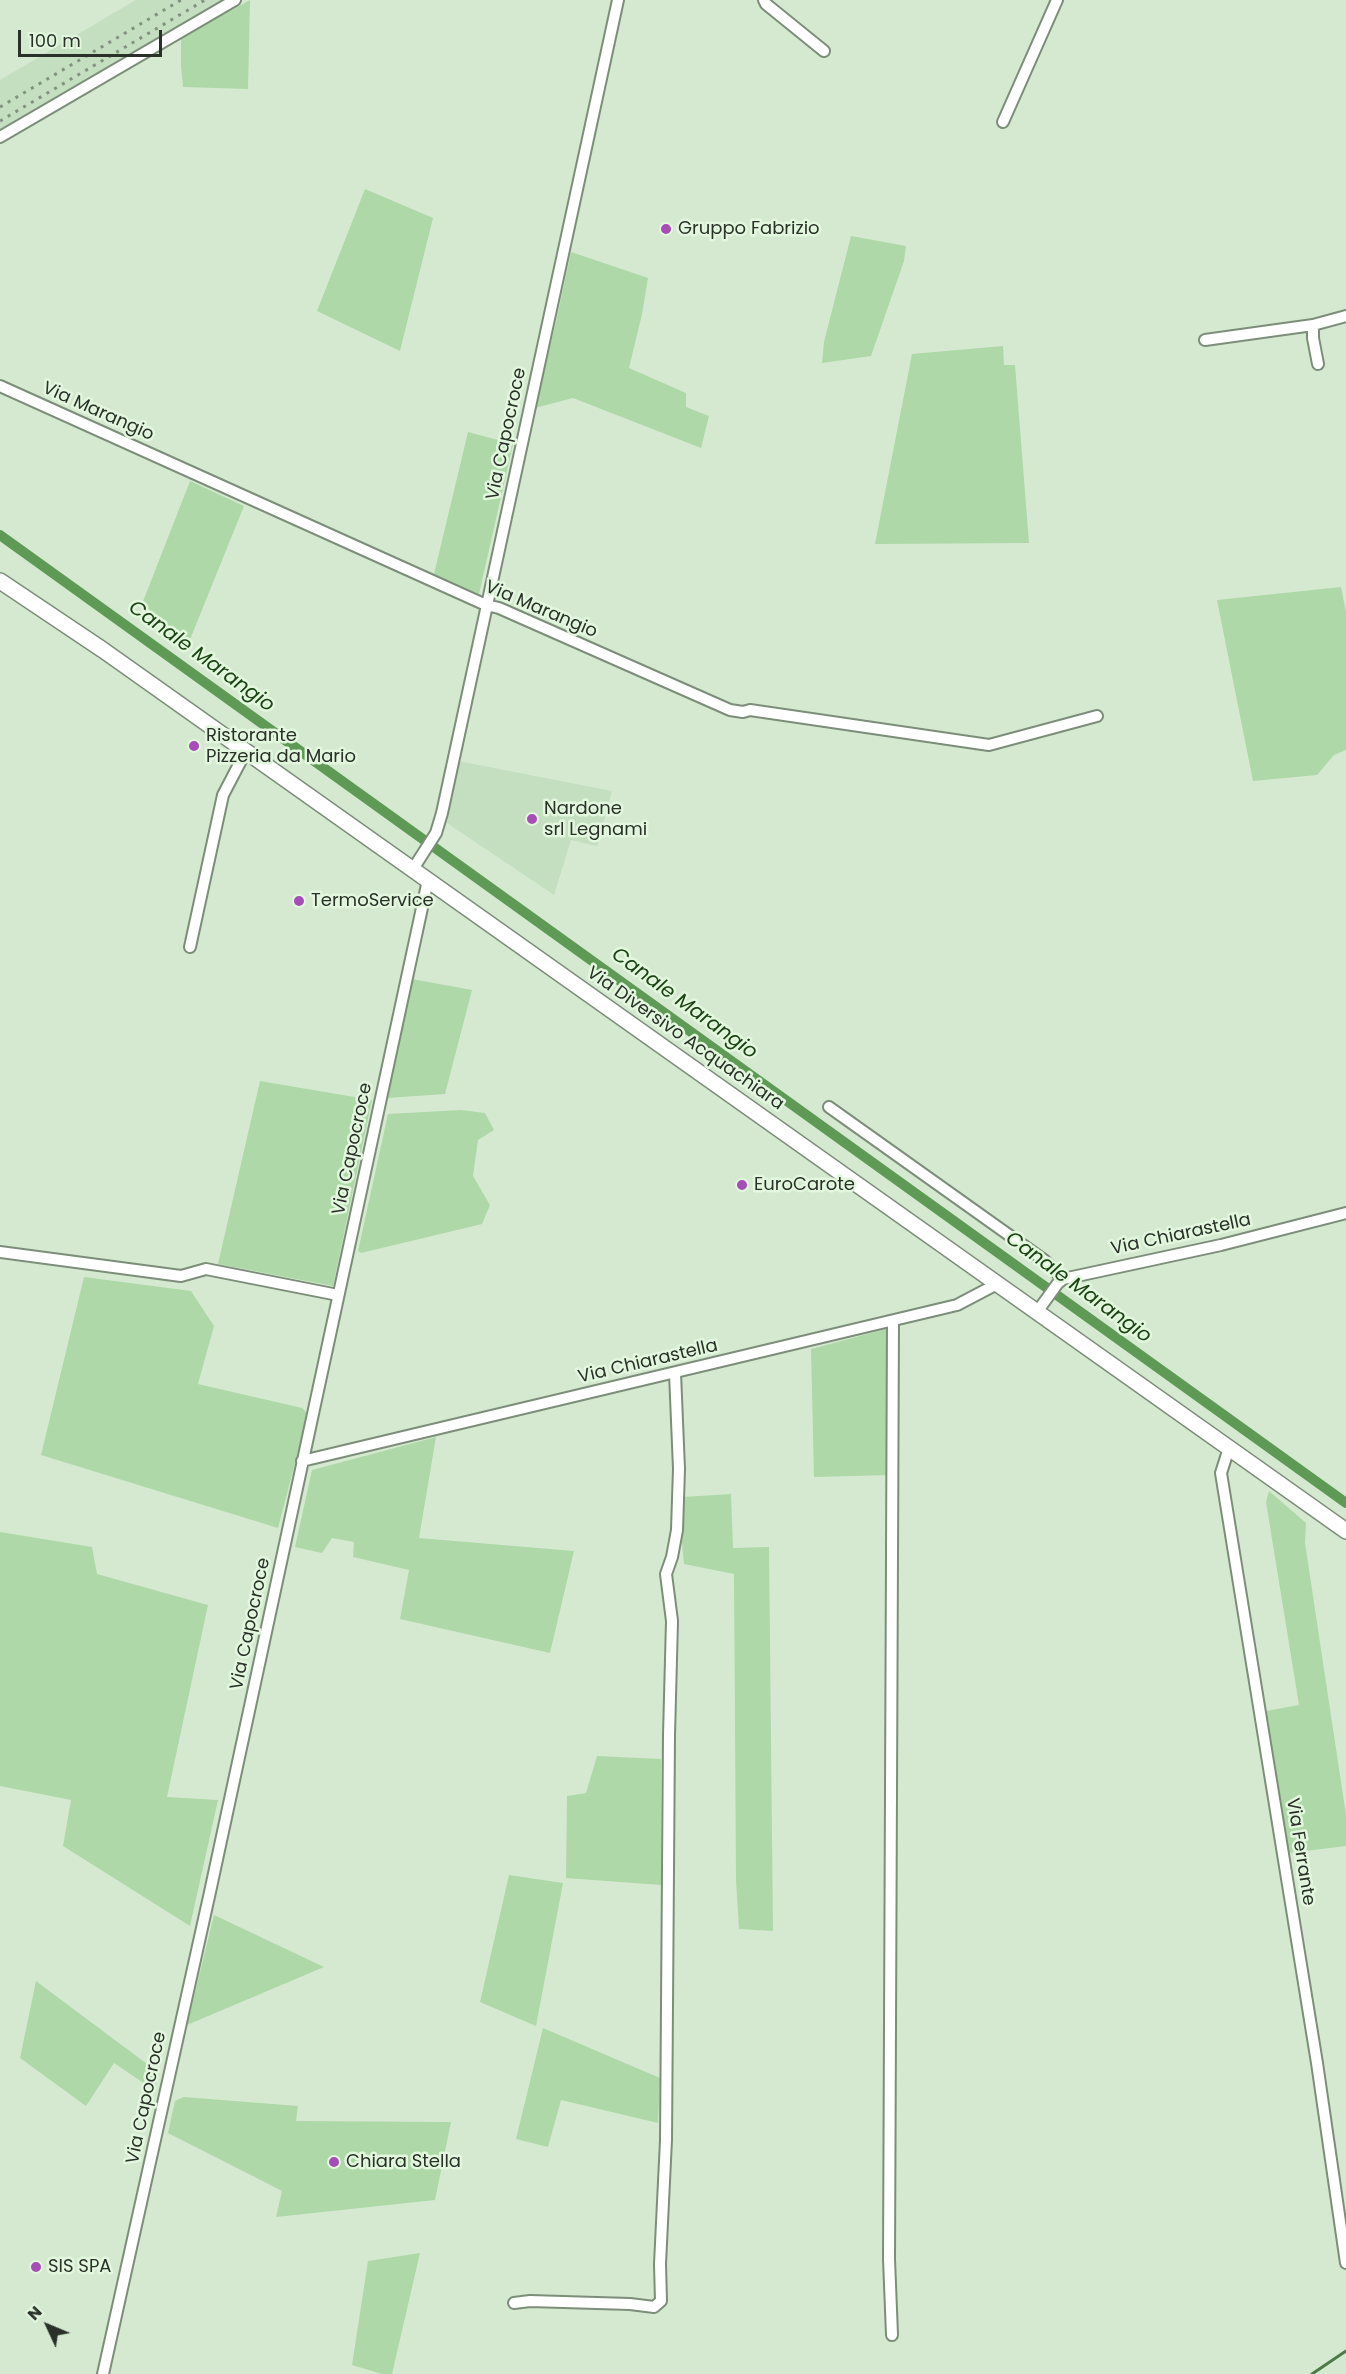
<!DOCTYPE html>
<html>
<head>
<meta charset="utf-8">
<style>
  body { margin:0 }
  #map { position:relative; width:1346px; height:2374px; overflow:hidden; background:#d5e9d1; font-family:Poppins,sans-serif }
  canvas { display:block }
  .north { position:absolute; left:18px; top:2296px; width:60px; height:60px; -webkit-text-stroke:4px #e2f7de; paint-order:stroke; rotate:314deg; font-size:16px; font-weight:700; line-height:24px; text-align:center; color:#293128 }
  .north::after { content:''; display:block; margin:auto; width:21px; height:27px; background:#293128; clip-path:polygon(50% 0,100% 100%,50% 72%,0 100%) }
  .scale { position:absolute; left:18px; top:30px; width:144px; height:27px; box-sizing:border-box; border:3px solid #293128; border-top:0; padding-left:8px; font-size:18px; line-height:21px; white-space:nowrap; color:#293128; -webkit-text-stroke:4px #e2f7de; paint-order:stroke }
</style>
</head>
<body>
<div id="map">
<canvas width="1346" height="2374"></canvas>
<div class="north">N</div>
<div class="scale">100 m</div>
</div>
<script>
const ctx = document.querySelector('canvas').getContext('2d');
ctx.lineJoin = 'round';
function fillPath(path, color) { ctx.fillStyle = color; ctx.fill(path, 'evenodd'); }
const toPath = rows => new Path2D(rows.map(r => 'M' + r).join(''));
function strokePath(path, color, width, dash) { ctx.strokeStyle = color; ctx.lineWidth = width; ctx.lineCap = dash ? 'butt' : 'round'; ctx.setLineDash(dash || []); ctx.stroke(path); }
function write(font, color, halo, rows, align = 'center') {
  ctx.font = font + ' Poppins,sans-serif'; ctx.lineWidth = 5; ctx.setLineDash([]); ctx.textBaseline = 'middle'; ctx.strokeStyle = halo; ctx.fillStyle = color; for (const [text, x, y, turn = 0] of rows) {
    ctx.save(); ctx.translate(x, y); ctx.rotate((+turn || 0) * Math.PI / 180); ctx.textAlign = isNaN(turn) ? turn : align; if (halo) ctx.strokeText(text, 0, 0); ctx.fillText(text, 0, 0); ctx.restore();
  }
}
fillPath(toPath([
  [136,0,229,0,0,132,0,80],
  [458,761,612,791,597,846,571,840,554,895,447,823]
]), '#c4dec0');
fillPath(toPath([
  [250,0,248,89,183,87,181,66,181,38],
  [365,189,433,218,400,351,317,311],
  [851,236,906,246,904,261,871,356,822,363,824,342],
  [571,252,648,278,642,314,629,368,686,393,686,407,709,416,701,448,573,398,535,408,556,322],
  [1003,346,1004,365,1015,365,1029,543,875,544,912,354],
  [468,432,513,444,479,594,434,574],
  [190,481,244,506,189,642,142,604],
  [1341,587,1346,612,1346,750,1334,755,1317,775,1253,781,1217,600],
  [412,979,472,990,445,1094,387,1098],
  [260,1081,372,1100,333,1286,218,1264],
  [461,1110,485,1113,494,1130,478,1140,473,1176,490,1205,482,1224,361,1253,358,1251,388,1114],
  [84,1277,191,1291,214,1326,198,1384,302,1408,308,1414,278,1528,41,1455],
  [886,1329,890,1334,891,1475,814,1477,811,1349],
  [436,1437,419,1538,574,1551,550,1653,400,1619,409,1570,353,1557,354,1542,332,1538,322,1553,295,1547,312,1470],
  [1269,1491,1306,1523,1305,1543,1346,1815,1346,1846,1289,1853,1266,1711,1299,1705,1266,1502],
  [731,1494,733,1548,769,1547,773,1931,739,1929,736,1880,734,1574,684,1564,681,1533,683,1497],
  [0,1532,92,1547,97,1574,208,1605,167,1797,218,1800,190,1926,63,1846,71,1800,0,1786],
  [597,1756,661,1759,661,1885,566,1878,567,1796,586,1793],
  [509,1875,563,1883,536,2026,480,2002],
  [214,1915,324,1967,187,2025],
  [36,1981,159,2073,154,2090,114,2063,86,2106,20,2058],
  [543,2028,660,2078,658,2123,561,2100,548,2147,516,2139],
  [184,2097,298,2106,296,2121,451,2122,435,2200,276,2217,282,2191,168,2133,175,2101],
  [420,2253,392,2374,382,2374,352,2365,368,2261]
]), '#aed8a8');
strokePath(toPath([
  [1312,2374,1346,2351]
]), '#4e7a48', 3);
strokePath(toPath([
  [0,535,1346,1503]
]), '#5e9a55', 10);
const street = toPath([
  [764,0,766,4,824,51],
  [1003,122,1057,0],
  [0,137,235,0],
  [1313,325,1313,338,1318,364],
  [1205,340,1313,325,1346,316],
  [0,386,486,605,499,608,730,710,743,712,750,710,989,745,1097,716],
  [413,869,436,833,442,813,618,0],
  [190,947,223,795,246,751],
  [829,1107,1044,1260,1063,1279],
  [0,1252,181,1276,206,1269,338,1295],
  [1037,1312,1058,1283,1063,1279,1221,1245,1346,1213],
  [1229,1448,1221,1473,1317,2063,1346,2263],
  [302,1461,957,1305,997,1284],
  [514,2303,530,2301,630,2304,654,2307,661,2301,660,2264,666,2140,669,1735,672,1621,666,1574,672,1557,677,1530,679,1469,675,1373],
  [892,2335,889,2259,893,1321],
  [103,2374,210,1892,428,880]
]);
const secondary = toPath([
  [0,581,103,650,1346,1531]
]);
strokePath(street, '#7c8e79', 14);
strokePath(secondary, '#7c8e79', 18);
strokePath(street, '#fff', 10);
strokePath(secondary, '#fff', 15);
strokePath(toPath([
  [0,107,181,0],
  [0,121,205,0]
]), '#839180', 3, [3, 6]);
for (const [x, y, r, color] of [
  [666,229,6,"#a74db8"],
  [194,746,6,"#a74db8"],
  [532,819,6,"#a74db8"],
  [299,901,6,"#a74db8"],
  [742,1185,6,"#a74db8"],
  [334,2162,6,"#a74db8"],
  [36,2267,6,"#a74db8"]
]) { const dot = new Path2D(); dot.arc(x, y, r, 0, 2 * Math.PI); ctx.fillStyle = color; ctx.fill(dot); strokePath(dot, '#e2f7de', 2); }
write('18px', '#293128', '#e2f7de', [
  ["Gruppo Fabrizio",678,229],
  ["Ristorante",206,736],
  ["Pizzeria da Mario",206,757],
  ["Nardone",544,809],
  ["srl Legnami",544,830],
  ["TermoService",311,901],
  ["EuroCarote",754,1185],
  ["Chiara Stella",346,2162],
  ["SIS SPA",48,2267]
], 'left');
write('18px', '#293128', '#e2f7de', [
  ["Via Marangio",98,412,24],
  ["Via Capocroce",507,434,-78],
  ["Via Marangio",541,610,23],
  ["Via Diversivo Acquachiara",685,1039,35],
  ["Via Capocroce",353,1149,-78],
  ["Via Chiarastella",1181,1235,-12],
  ["Via Chiarastella",648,1362,-13],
  ["Via Capocroce",251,1624,-78],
  ["Via Ferrante",1300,1852,81],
  ["Via Capocroce",147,2098,-78]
]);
write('italic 20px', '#1b4314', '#e2f7de', [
  ["Canale Marangio",201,657,36],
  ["Canale Marangio",684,1004,36],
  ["Canale Marangio",1078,1288,36]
]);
</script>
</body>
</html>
